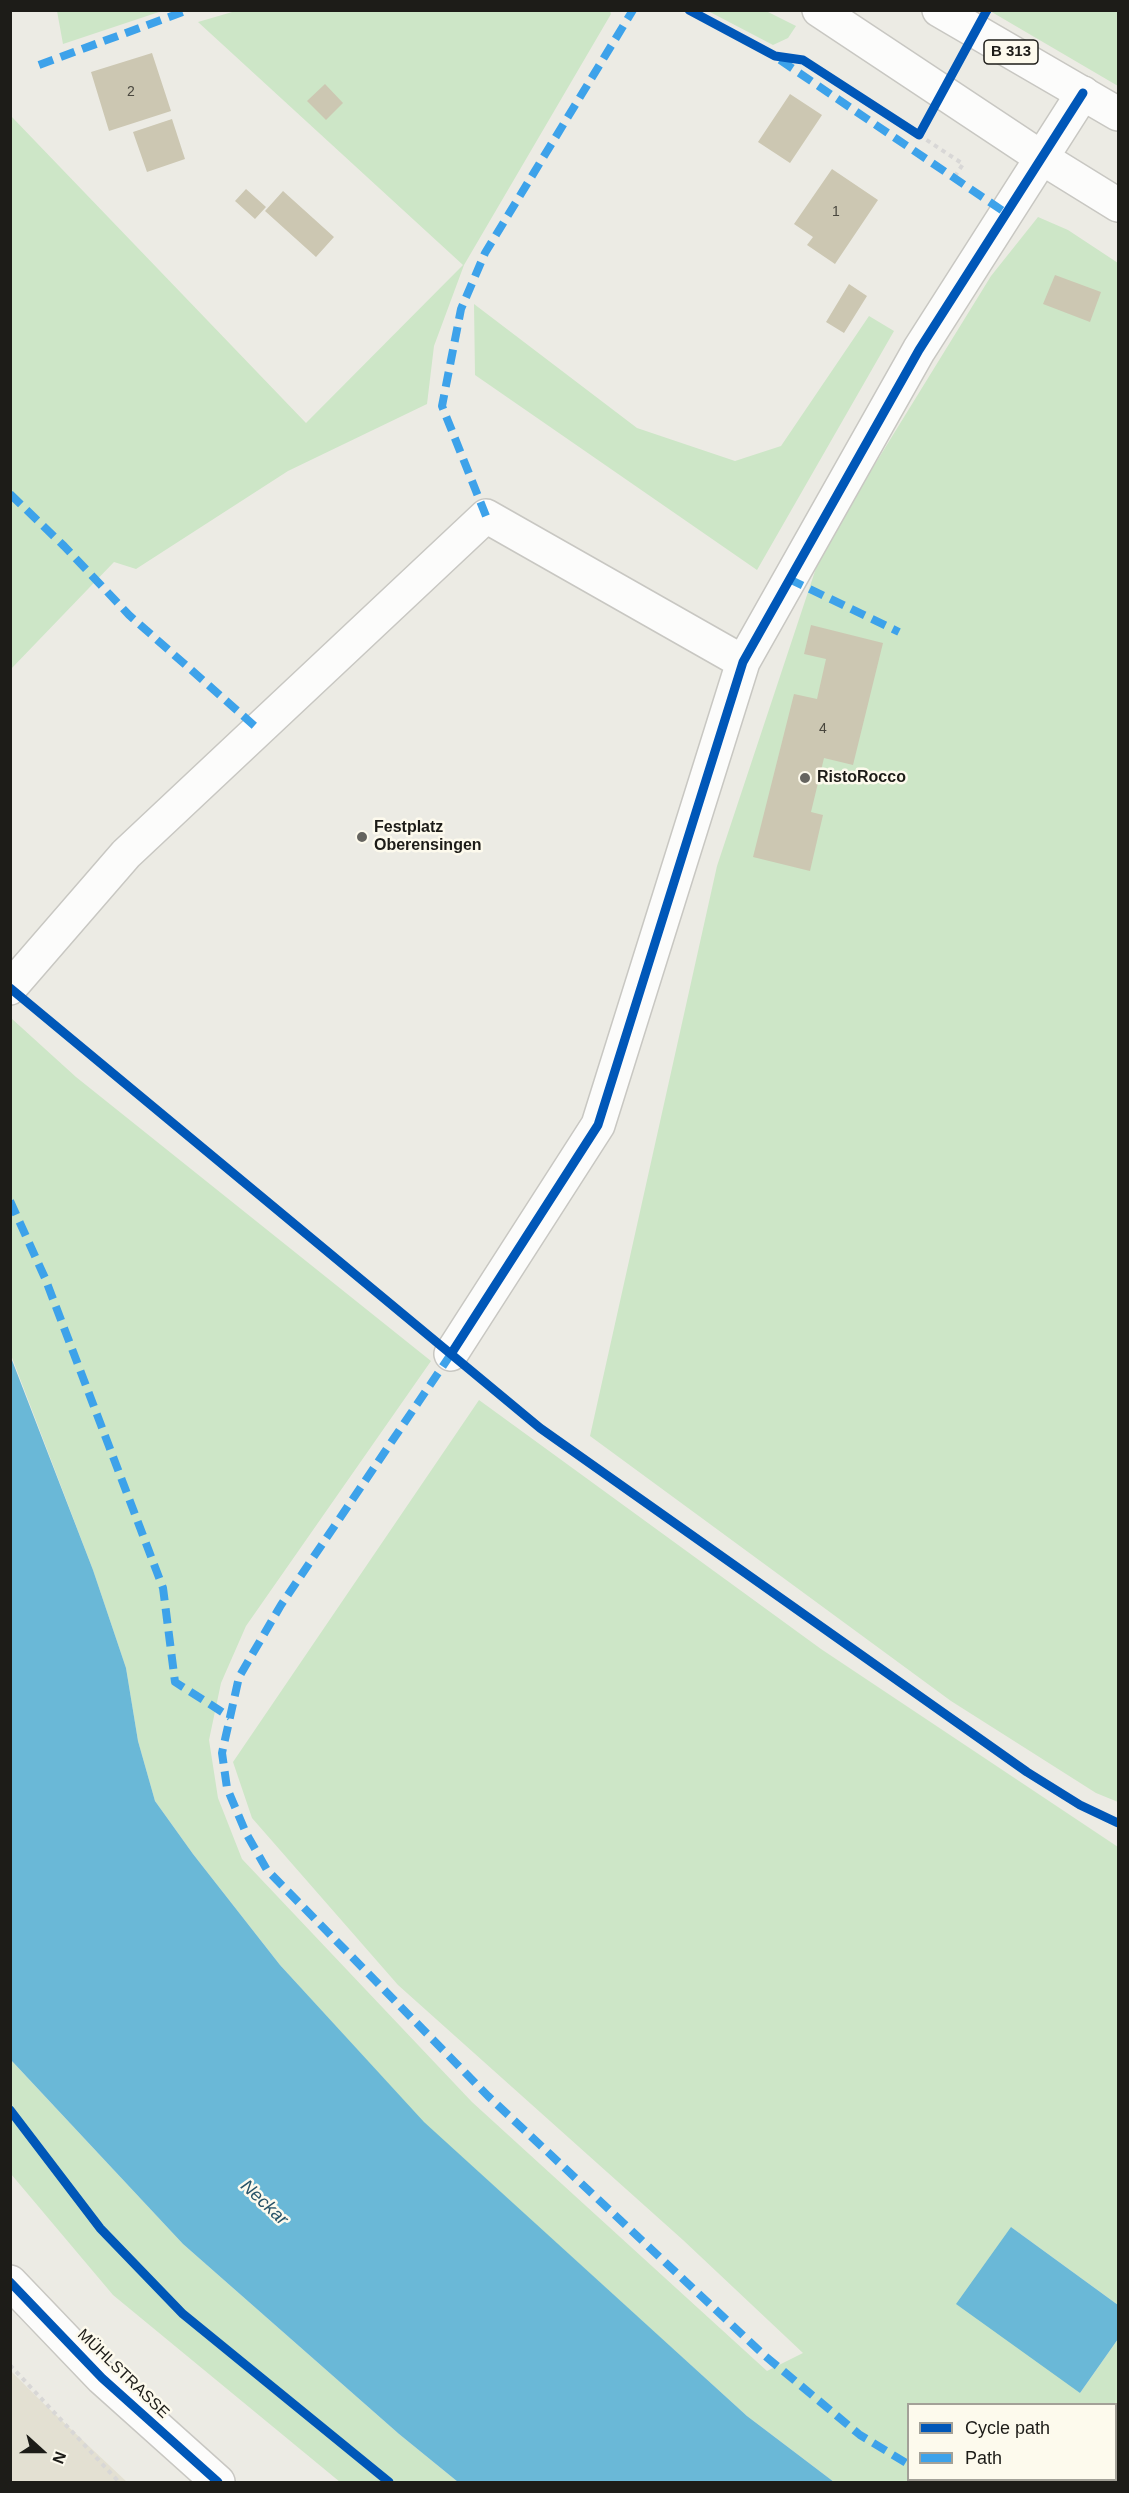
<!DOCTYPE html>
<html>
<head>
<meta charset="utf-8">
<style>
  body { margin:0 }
  #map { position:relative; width:1129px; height:2493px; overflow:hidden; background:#ecebe4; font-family:Helvetica,sans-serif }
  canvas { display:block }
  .frame { position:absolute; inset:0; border:12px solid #1d1c18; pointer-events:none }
  .legend { position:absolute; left:907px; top:2403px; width:210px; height:78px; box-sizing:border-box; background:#fdfaed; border:2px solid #a3a198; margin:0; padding:8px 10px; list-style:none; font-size:18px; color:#1d1c18 }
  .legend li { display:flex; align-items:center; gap:12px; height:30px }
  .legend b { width:30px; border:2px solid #a3a198 }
  .north { position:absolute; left:12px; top:2421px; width:60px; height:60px; -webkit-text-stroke:4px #fdfaed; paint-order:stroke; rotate:111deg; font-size:16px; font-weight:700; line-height:24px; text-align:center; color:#1d1c18 }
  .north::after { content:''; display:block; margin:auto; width:21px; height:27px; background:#1d1c18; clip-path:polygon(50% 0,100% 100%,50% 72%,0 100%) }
</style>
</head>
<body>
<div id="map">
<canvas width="1129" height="2493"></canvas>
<div class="frame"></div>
<ul class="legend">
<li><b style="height:8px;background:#0057b8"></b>Cycle path</li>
<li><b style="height:8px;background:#3da2ea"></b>Path</li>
</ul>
<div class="north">N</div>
</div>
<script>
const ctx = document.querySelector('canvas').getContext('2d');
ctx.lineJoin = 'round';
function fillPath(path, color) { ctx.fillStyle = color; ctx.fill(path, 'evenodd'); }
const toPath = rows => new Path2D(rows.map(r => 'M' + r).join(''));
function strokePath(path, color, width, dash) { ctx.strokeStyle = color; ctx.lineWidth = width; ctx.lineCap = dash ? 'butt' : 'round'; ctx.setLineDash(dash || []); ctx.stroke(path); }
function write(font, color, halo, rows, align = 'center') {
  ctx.font = font + ' Helvetica,sans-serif'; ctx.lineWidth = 5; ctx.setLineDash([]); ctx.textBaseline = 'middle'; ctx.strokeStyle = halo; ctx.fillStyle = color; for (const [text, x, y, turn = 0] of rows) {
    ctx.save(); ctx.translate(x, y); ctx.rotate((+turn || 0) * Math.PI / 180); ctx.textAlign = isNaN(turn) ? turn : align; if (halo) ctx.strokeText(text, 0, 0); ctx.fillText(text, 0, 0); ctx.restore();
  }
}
fillPath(toPath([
  [10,2370,41,2401,127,2482,11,2482]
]), '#e3e0d2');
fillPath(toPath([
  [239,10,610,11,611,14,464,265,434,346,427,404,288,471,136,569,114,562,11,669,11,116,306,423,463,265,198,22],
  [57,11,57,10,162,11,63,44],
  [708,11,766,11,796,26,788,38,773,45],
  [990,11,1118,11,1118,86],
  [1038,217,1068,230,1118,263,1118,1802,1096,1793,951,1701,590,1436,717,866,822,550,991,276],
  [474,304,637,428,735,461,781,446,869,316,894,331,757,570,475,375],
  [11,1018,76,1077,431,1361,246,1626,221,1683,209,1740,218,1798,242,1859,472,2102,767,2371,803,2353,683,2240,398,1985,252,1818,233,1762,479,1400,821,1649,1118,1847,1118,2305,1011,2227,1080,2393,1118,2339,1118,2482,834,2482,747,2416,423,2122,280,1965,193,1854,155,1801,138,1741,126,1668,93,1570,11,1355],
  [908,2404,1116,2404,1116,2480,908,2480],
  [10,2059,183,2244,399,2434,458,2482,340,2482,113,2295,11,2174]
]), '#cde6c7');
fillPath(toPath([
  [10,1355,93,1570,126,1668,138,1741,155,1801,193,1854,280,1965,424,2122,747,2416,834,2482,458,2482,399,2434,183,2244,11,2060],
  [1011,2227,1118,2305,1118,2339,1080,2393,956,2304]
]), '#6ab8d7');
fillPath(toPath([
  [152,53,171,111,109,131,91,72],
  [325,84,343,103,326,120,307,101],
  [790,94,822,115,790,163,758,142],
  [172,119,185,159,147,172,133,132],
  [832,169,878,200,835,264,807,245,813,237,794,224],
  [246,189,266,207,255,219,235,201],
  [283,191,334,237,316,257,265,211],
  [1055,275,1101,292,1090,322,1043,304],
  [849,284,867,296,844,333,826,322],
  [811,625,883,643,853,765,824,758,811,812,823,815,810,871,753,857,794,694,817,699,826,659,804,654]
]), '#ccc7b2');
const minor = toPath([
  [10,988,126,854,486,516,743,662],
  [451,1354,598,1125,743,662,919,350,1083,93],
  [10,2282,102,2378,218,2482]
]);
const major = toPath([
  [819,10,1042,158,1118,205],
  [939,10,1118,114]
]);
strokePath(minor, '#c8c7c2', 36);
strokePath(major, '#c8c7c2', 36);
strokePath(toPath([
  [919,135,963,164,953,179],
  [10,2365,119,2482]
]), '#d8d7d6', 4, [4.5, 4.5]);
strokePath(minor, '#fcfcfb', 33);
strokePath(major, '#fcfcfb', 33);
strokePath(toPath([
  [780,60,1006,213],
  [39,65,188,10],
  [10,494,64,546,129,615,258,729],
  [486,516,442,406,461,309,485,253,633,10],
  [789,579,899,632],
  [10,1201,45,1278,163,1588,175,1682,230,1717],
  [451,1354,281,1605,239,1677,222,1753,227,1788,246,1833,267,1870,488,2096,764,2355,860,2435,908,2464],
  [933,2480,938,2482]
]), '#3da2ea', 8, [15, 8]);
strokePath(toPath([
  [689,10,775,56,803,60,919,135,987,10],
  [10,988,540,1428,1027,1772,1080,1805,1118,1823],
  [451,1354,598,1125,743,662,919,350,1083,93],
  [10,2110,100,2228,183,2314,389,2482],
  [10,2282,102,2378,218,2482]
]), '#0057b8', 9);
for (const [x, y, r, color] of [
  [805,778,6,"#65645f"],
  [362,837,6,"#65645f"]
]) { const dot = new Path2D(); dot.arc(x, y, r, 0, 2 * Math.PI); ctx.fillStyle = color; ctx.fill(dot); strokePath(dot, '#fdfaed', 2); }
write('14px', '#49473e', null, [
  ["2",131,92],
  ["1",836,212],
  ["4",823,729]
]);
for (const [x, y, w] of [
  [1011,52,54]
]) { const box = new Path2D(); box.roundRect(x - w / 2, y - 12, w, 24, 4.5); ctx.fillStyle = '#fdfaed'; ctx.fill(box); strokePath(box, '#1d1c18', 1.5); }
write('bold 15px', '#1d1c18', null, [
  ["B 313",1011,52]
]);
write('bold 16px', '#1d1c18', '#fdfaed', [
  ["RistoRocco",817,778],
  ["Festplatz",374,828],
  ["Oberensingen",374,846]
], 'left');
write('16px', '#1d1c18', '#fdfaed', [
  ["MÜHLSTRASSE",123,2374,44]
]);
write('italic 18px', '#275368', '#fdfaed', [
  ["Neckar",264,2203,43]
]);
</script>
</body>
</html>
